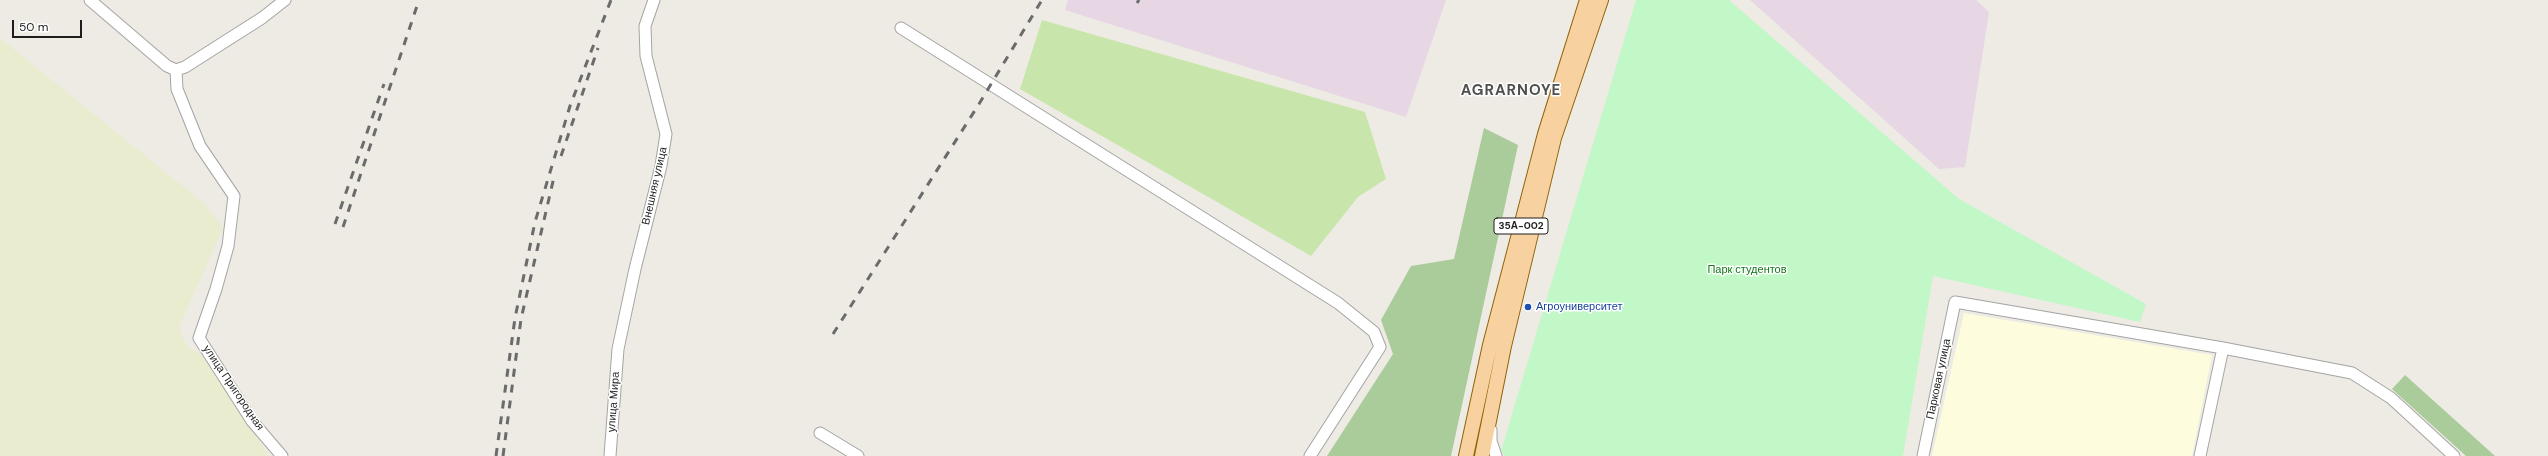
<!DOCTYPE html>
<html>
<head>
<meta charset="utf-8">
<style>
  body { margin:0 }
  #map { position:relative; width:2548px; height:456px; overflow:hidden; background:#eeebe4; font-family:"DM Sans",sans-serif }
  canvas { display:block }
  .scale { position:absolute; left:12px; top:20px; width:70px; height:18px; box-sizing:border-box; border:2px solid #1d1d1d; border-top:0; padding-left:5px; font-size:12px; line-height:14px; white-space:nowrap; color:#1d1d1d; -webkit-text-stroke:3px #fff; paint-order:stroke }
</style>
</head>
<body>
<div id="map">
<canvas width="2548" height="456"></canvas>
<div class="scale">50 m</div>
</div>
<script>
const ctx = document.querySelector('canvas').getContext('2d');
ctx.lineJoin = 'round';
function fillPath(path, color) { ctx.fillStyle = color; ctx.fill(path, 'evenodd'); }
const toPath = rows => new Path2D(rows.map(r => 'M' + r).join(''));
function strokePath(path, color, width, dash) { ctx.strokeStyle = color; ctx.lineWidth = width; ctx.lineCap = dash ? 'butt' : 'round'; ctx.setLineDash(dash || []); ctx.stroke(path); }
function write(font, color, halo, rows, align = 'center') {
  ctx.font = font + ' "DM Sans",sans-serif'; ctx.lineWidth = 3; ctx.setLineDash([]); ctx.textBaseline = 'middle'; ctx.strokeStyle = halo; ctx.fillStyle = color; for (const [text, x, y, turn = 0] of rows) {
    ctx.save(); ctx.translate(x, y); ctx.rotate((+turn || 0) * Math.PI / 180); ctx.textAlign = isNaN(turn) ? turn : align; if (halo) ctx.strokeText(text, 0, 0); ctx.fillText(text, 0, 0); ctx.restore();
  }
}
fillPath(toPath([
  [1068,0,1446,0,1406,117,1065,10],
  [1750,0,1976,0,1989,12,1965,167,1939,169]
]), '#e7d6e4');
fillPath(toPath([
  [1964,313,2212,355,2192,456,1932,456]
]), '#fdfddd');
fillPath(toPath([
  [0,38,206,205,223,228,179,327,187,346,203,356,269,456,0,456]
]), '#eaecd0');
fillPath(toPath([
  [1042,20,1365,112,1386,179,1358,197,1311,256,1020,89]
]), '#c8e6ac');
fillPath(toPath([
  [1484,128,1518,145,1451,456,1327,456,1393,354,1381,320,1411,266,1454,259],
  [2405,375,2495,456,2466,456,2392,389]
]), '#a9cc9a');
fillPath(toPath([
  [1636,0,1729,0,1959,199,2146,304,2140,322,1933,276,1903,456,1505,456,1501,451]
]), '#c2f7c7');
const minor = toPath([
  [90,0,167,66,176,70,185,67,262,18,285,0],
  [901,28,1338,303,1374,332,1380,347,1310,456],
  [176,70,177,89,200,146,234,196,228,246,216,289,199,338,252,421,282,456],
  [1491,430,1491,441,1496,456],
  [820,433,858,456],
  [610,456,618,349,635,269,661,166,666,134,646,56,645,26,654,0],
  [1923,456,1955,302,2223,348,2352,373,2391,398,2454,456],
  [2200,456,2223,348]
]);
const major = toPath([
  [1466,456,1490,345,1545,134,1587,0],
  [1482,456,1504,346,1554,138,1601,0]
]);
strokePath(minor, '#a4a4a4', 13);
strokePath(major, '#906307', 16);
strokePath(minor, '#fff', 11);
strokePath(major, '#f7d2a0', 14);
strokePath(toPath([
  [1137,3,1139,0],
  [561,156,598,48],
  [335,224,384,84],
  [343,227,419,0],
  [833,334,979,104,1042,0],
  [496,456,515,318,535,222,570,106,611,0],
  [503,456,521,319,554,177]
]), '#6b6b6b', 3, [8, 8]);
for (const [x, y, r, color] of [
  [1528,307,4,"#1a4fb4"]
]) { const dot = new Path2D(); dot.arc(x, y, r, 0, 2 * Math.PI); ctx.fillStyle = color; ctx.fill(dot); strokePath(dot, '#fff', 1.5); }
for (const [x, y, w] of [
  [1521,226,54]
]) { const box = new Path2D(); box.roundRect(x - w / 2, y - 8, w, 16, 3); ctx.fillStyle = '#fff'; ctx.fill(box); strokePath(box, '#1d1d1d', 1); }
write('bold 10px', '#1d1d1d', null, [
  ["35А-002",1521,226]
]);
write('11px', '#1d1d1d', '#fff', [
  ["Внешняя улица",655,186,-77],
  ["Парковая улица",1939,379,-78],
  ["улица Пригородная",233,388,56],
  ["улица Мира",614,402,-86]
]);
write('11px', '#107619', '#fff', [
  ["Парк студентов",1747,270]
]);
write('11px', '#164399', '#fff', [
  ["Агроуниверситет",1536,307]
], 'left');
ctx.letterSpacing = '1px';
write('bold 15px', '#505050', '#fff', [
  ["AGRARNOYE",1511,91]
]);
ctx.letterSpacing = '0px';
</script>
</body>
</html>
